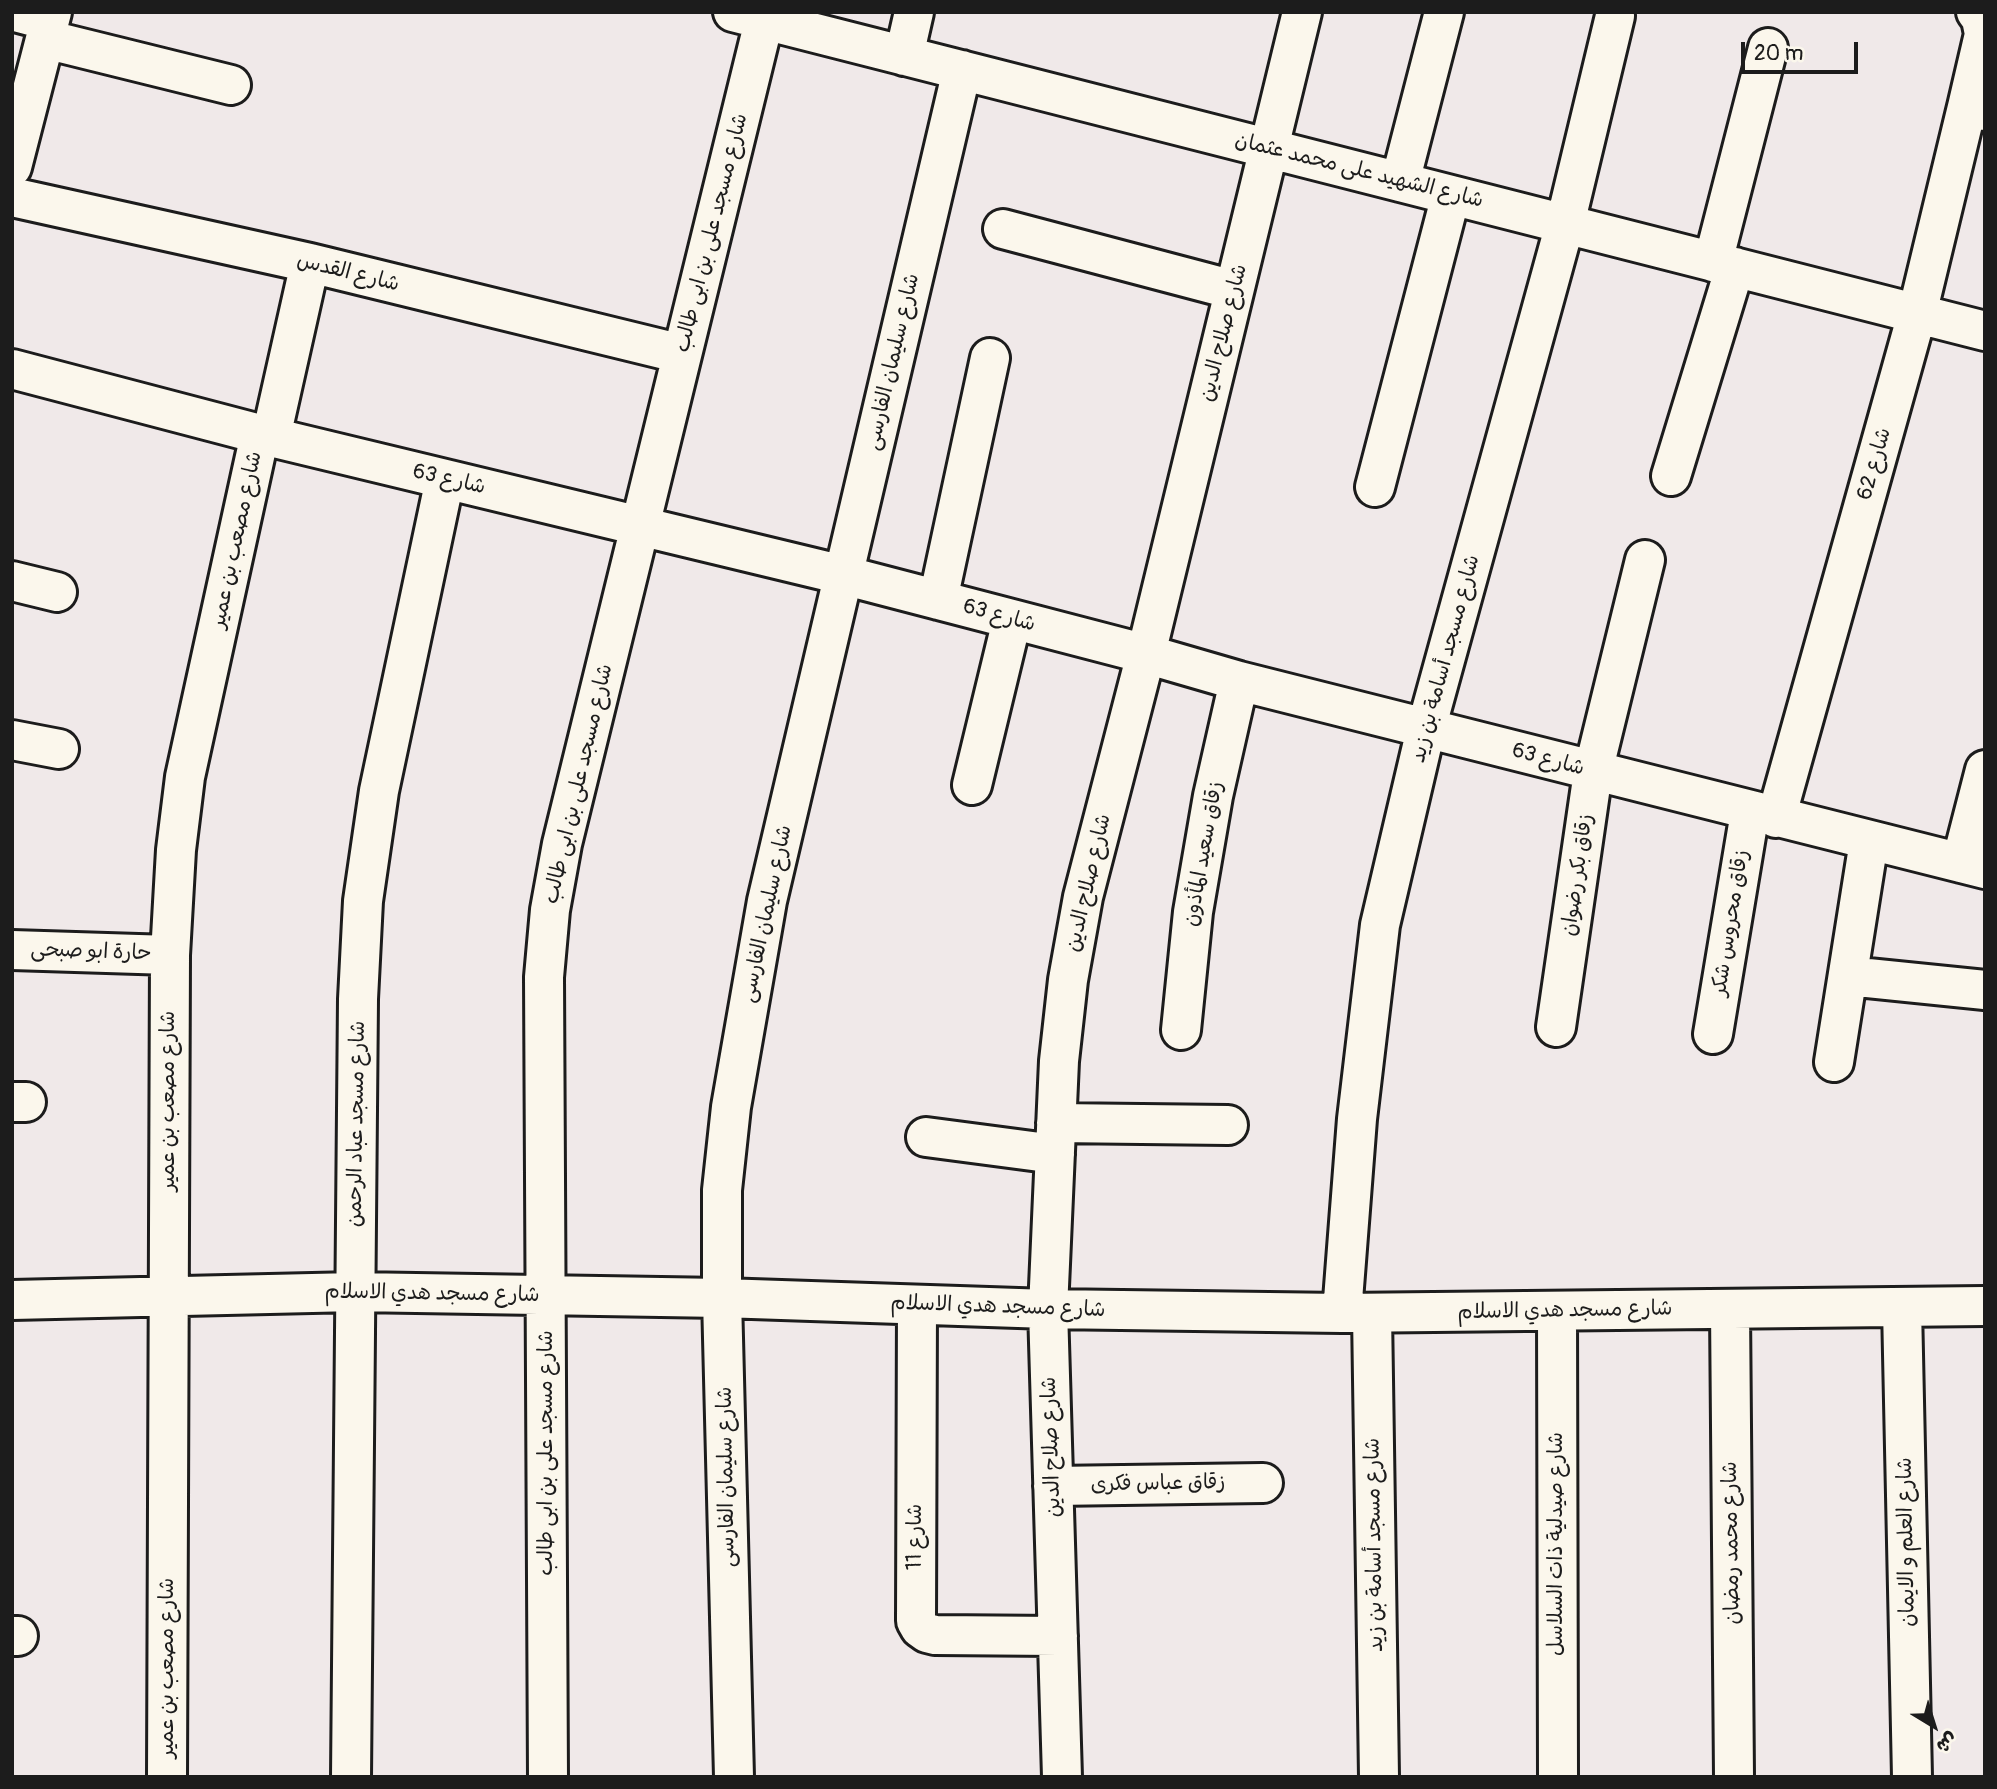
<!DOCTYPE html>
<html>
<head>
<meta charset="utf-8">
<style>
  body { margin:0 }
  #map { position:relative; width:1997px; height:1789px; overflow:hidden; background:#f0e9e9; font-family:Pangolin,"Playpen Sans Arabic",sans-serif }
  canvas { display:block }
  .frame { position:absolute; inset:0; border:14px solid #1c1c1c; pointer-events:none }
  .north { position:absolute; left:1899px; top:1691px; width:70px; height:70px; -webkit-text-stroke:5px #fbf7ec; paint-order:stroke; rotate:142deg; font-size:19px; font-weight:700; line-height:28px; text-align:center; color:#1c1c1c }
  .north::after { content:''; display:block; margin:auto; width:24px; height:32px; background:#1c1c1c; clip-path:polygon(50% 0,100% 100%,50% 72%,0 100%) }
  .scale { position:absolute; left:1741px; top:42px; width:117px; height:32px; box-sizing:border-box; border:4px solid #1c1c1c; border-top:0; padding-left:9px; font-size:21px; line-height:24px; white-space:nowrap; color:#1c1c1c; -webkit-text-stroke:5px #fbf7ec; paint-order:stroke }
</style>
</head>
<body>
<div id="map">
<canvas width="1997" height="1789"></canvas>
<div class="frame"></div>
<div class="north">ش</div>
<div class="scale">20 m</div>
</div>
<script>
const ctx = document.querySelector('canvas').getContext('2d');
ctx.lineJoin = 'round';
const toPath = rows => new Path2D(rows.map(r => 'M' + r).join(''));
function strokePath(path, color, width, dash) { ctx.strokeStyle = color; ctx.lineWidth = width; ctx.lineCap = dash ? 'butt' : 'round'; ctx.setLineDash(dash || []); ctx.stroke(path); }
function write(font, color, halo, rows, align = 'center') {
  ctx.font = font + ' Pangolin,"Playpen Sans Arabic",sans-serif'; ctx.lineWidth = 5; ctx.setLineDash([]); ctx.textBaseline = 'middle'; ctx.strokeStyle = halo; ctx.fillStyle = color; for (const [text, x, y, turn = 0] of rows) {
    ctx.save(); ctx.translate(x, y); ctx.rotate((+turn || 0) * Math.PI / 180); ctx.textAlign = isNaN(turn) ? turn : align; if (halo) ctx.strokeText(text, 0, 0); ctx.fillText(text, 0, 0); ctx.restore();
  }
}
const minor = toPath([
  [15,12,49,21],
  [733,12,1985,331],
  [1976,12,1981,19,1984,34,1967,107,1985,111],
  [45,39,231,85],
  [904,56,914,12],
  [12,167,52,12],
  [1400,182,1444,12],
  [12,197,310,263,682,354],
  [1003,229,1234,290],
  [1713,262,1768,48],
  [12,369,271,437,843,575,1146,654,1239,681,1985,869],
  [271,437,310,263],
  [1671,476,1735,267],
  [1375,487,1451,195],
  [12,581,57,592],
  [938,600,990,358],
  [12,740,59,749],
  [972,785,1012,620],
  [1776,818,1917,314,1967,107],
  [1961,863,1985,770],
  [12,950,170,955],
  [1848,976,1985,990],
  [1556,1027,1593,772,1645,560],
  [1181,1030,1193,912,1213,796,1239,681],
  [1713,1034,1750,812],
  [1834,1062,1869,841],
  [12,1102,26,1102],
  [1056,1123,1228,1125],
  [926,1137,1055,1154],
  [12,1300,355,1292,722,1298,1048,1309,1342,1313,1985,1306],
  [917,1305,916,1621,920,1628,927,1633,935,1635,1058,1636],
  [1902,1307,1912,1777],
  [1730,1309,1734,1777],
  [1557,1311,1558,1777],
  [1342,1313,1357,1119,1380,925,1426,729,1565,224,1615,16],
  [1372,1313,1379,1777],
  [1053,1486,1263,1483],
  [12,1636,18,1636],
  [167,1777,170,955,176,850,185,777,260,434],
  [351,1777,358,999,363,901,379,791,445,479],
  [548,1777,544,977,550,910,562,844,764,21],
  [734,1777,722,1298,722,1190,731,1107,767,901,962,70],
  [1062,1777,1048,1309,1059,1061,1068,980,1083,897,1146,654,1302,12]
]);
strokePath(minor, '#1c1c1c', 44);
strokePath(minor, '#fbf7ec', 38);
write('21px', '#1c1c1c', '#fbf7ec', [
  ["شارع الشهيد على محمد عثمان",1359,171,14],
  ["شارع مسجد على بن ابى طالب",712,233,-76],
  ["شارع القدس",348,273,14],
  ["شارع صلاح الدين",1224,333,-76],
  ["شارع سليمان الفارسى",893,362,-77],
  ["شارع 62",1875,464,-74],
  ["شارع 63",449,480,13],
  ["شارع مصعب بن عمير",237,540,-78],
  ["شارع 63",999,616,15],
  ["شارع مسجد أسامة بن زيد",1446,659,-75],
  ["شارع 63",1548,760,15],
  ["شارع مسجد على بن ابى طالب",579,784,-77],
  ["زقاق سعيد المأذون",1204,854,-80],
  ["زقاق بكر رضوان",1578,875,-82],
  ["شارع صلاح الدين",1089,883,-77],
  ["شارع سليمان الفارسى",767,914,-78],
  ["زقاق محروس شكر",1731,923,-81],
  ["حارة ابو صبحى",91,952,2],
  ["شارع مصعب بن عمير",169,1101,-90],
  ["شارع مسجد عباد الرحمن",357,1124,-89],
  ["شارع مسجد هدي الاسلام",432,1294,1],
  ["شارع مسجد هدي الاسلام",998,1307,2],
  ["شارع مسجد هدي الاسلام",1565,1311,-1],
  ["شارع صلاح الدين",1052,1447,-92],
  ["شارع مسجد على بن ابى طالب",547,1453,-90],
  ["شارع سليمان الفارسى",727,1477,-91],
  ["زقاق عباس فكرى",1158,1484,-1],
  ["شارع 11",916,1537,-90],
  ["شارع العلم و الايمان",1907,1542,-91],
  ["شارع محمد رمضان",1732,1543,-91],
  ["شارع صيدلية ذات السلاسل",1557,1544,-90],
  ["شارع مسجد أسامة بن زيد",1375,1545,-91],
  ["شارع مصعب بن عمير",168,1668,-90]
]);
</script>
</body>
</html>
